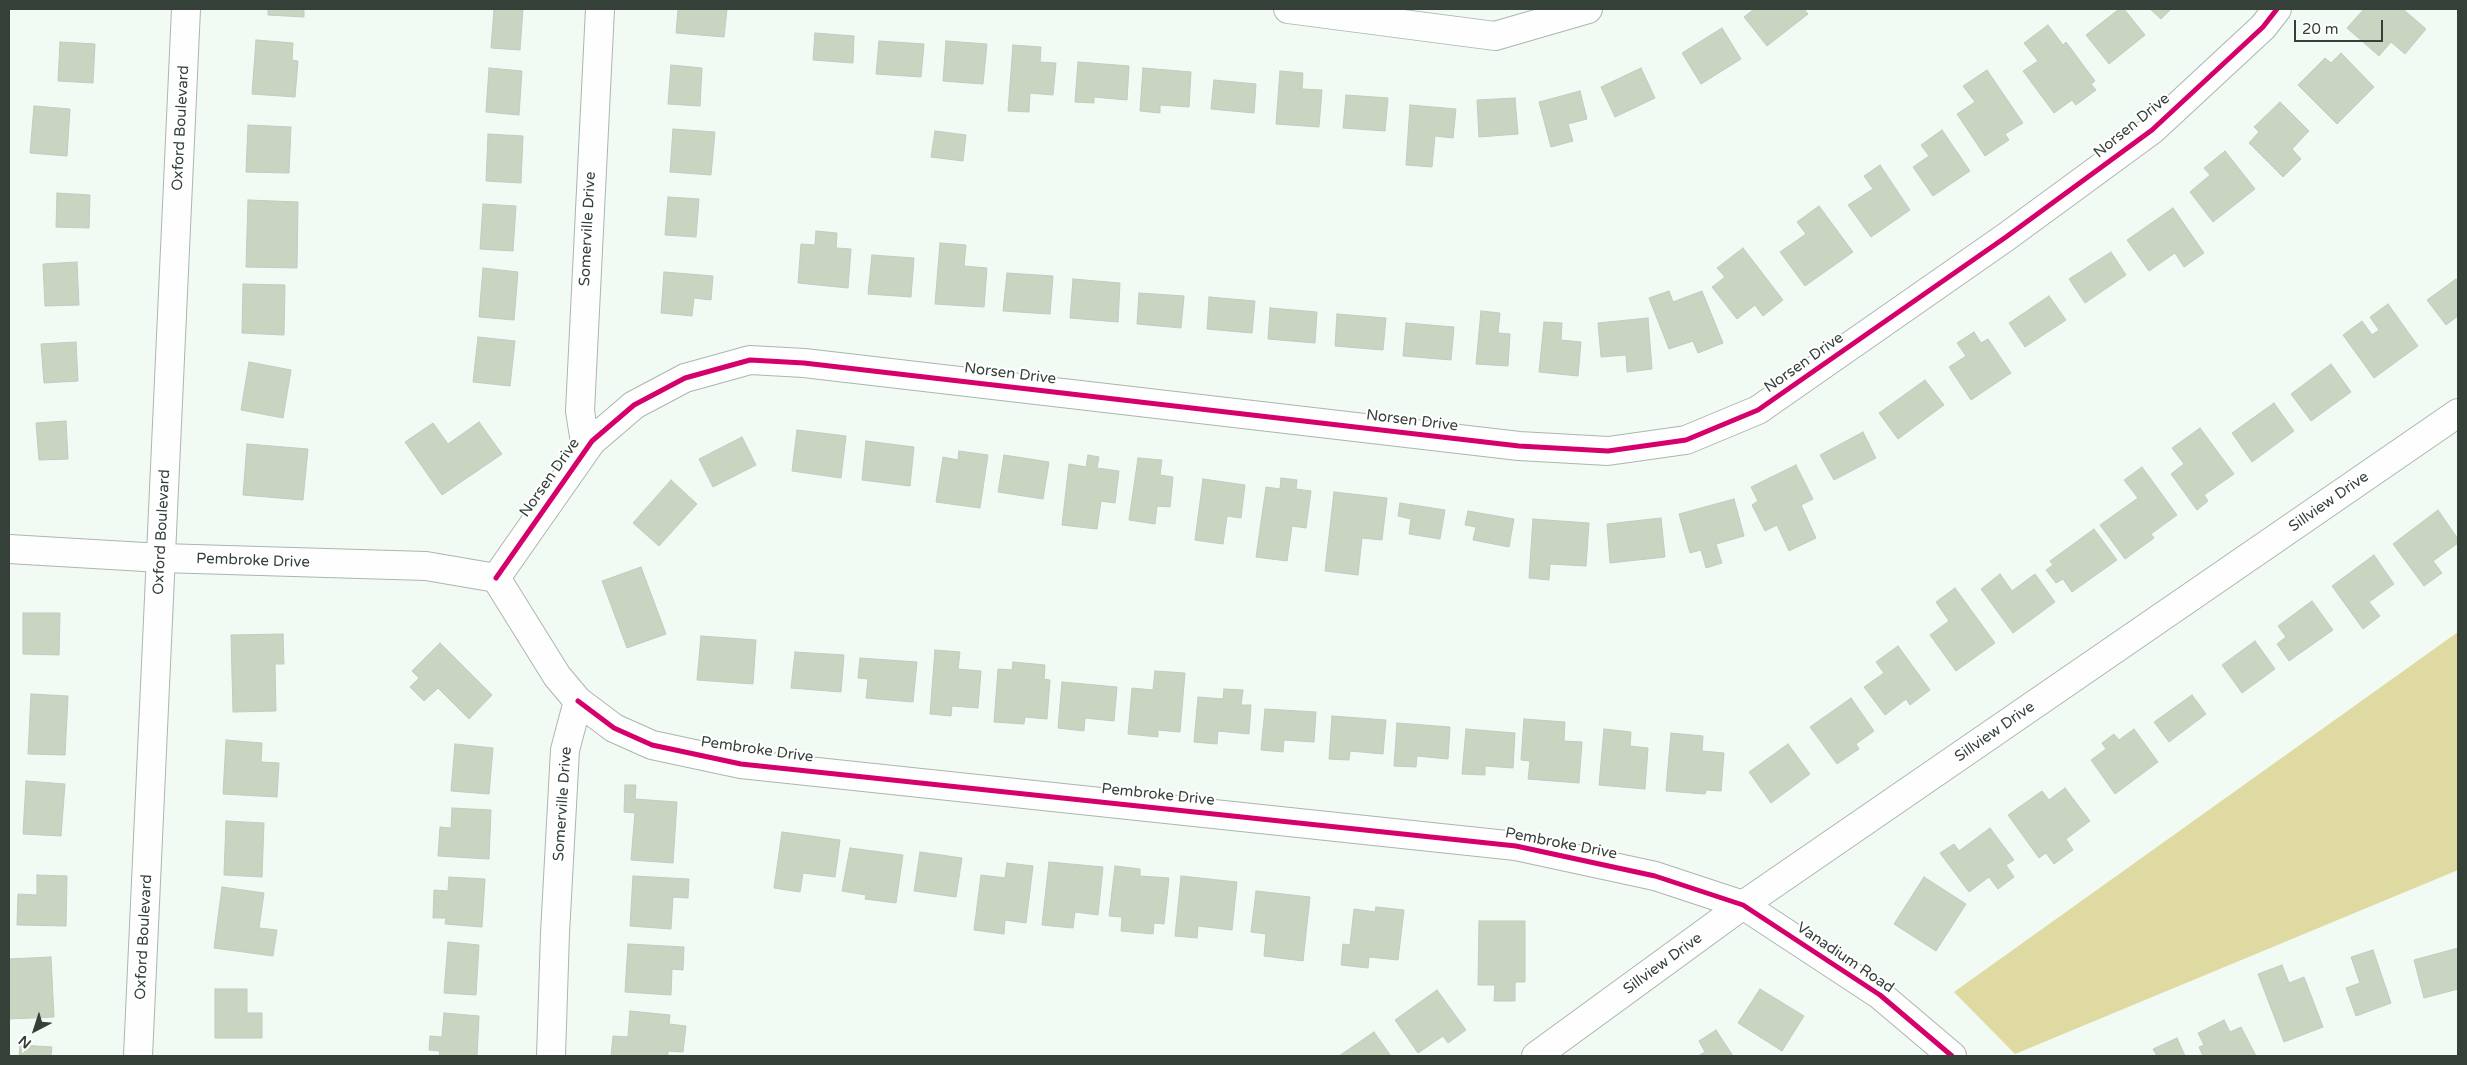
<!DOCTYPE html>
<html>
<head>
<meta charset="utf-8">
<style>
  body { margin:0 }
  #map { position:relative; width:2467px; height:1065px; overflow:hidden; background:#f1faf3; font-family:"Varela Round",sans-serif }
  canvas { display:block }
  .frame { position:absolute; inset:0; border:10px solid #354038; pointer-events:none }
  .north { position:absolute; left:10px; top:1005px; width:50px; height:50px; -webkit-text-stroke:4px #fff; paint-order:stroke; rotate:220deg; font-size:14px; font-weight:700; line-height:20px; text-align:center; color:#354038 }
  .north::after { content:''; display:block; margin:auto; width:18px; height:22px; background:#354038; clip-path:polygon(50% 0,100% 100%,50% 72%,0 100%) }
  .scale { position:absolute; left:2294px; top:20px; width:89px; height:22px; box-sizing:border-box; border:2px solid #354038; border-top:0; padding-left:6px; font-size:15px; line-height:18px; white-space:nowrap; color:#354038; -webkit-text-stroke:4px #fff; paint-order:stroke }
</style>
</head>
<body>
<div id="map">
<canvas width="2467" height="1065"></canvas>
<div class="frame"></div>
<div class="north">N</div>
<div class="scale">20 m</div>
</div>
<script>
const ctx = document.querySelector('canvas').getContext('2d');
ctx.lineJoin = 'round';
function fillPath(path, color) { ctx.fillStyle = color; ctx.fill(path, 'evenodd'); }
const toPath = rows => new Path2D(rows.map(r => 'M' + r).join(''));
function strokePath(path, color, width, dash) { ctx.strokeStyle = color; ctx.lineWidth = width; ctx.lineCap = dash ? 'butt' : 'round'; ctx.setLineDash(dash || []); ctx.stroke(path); }
function write(font, color, halo, rows, align = 'center') {
  ctx.font = font + ' "Varela Round",sans-serif'; ctx.lineWidth = 4; ctx.setLineDash([]); ctx.textBaseline = 'middle'; ctx.strokeStyle = halo; ctx.fillStyle = color; for (const [text, x, y, turn = 0] of rows) {
    ctx.save(); ctx.translate(x, y); ctx.rotate((+turn || 0) * Math.PI / 180); ctx.textAlign = isNaN(turn) ? turn : align; if (halo) ctx.strokeText(text, 0, 0); ctx.fillText(text, 0, 0); ctx.restore();
  }
}
fillPath(toPath([
  [2458,632,2458,870,2015,1054,1954,992]
]), '#dedaa1');
const building = toPath([
  [268,9,304,9,304,17,268,15,268,9],
  [494,9,523,9,520,50,491,48,494,9],
  [678,9,727,9,724,37,676,33,678,9],
  [1754,9,1804,9,1808,14,1767,46,1744,17,1754,9],
  [2119,9,2124,9,2145,35,2109,64,2086,35,2119,9],
  [2150,9,2171,9,2161,19,2150,9],
  [2364,9,2403,9,2426,29,2405,54,2391,42,2379,56,2347,28,2364,9],
  [2048,25,2063,45,2066,42,2095,81,2091,84,2096,90,2076,105,2072,100,2054,113,2023,71,2038,61,2024,43,2048,25],
  [1722,28,1741,59,1701,84,1682,53,1722,28],
  [815,33,854,36,853,63,813,60,815,33],
  [256,40,293,43,292,60,298,61,295,97,252,94,256,40],
  [879,41,924,44,921,77,876,74,879,41],
  [946,41,987,44,983,84,943,81,946,41],
  [60,42,95,44,93,83,58,81,60,42],
  [1013,45,1041,47,1040,62,1056,63,1053,95,1030,93,1029,112,1008,111,1013,45],
  [2341,53,2374,87,2337,124,2298,85,2325,58,2331,63,2341,53],
  [1078,62,1129,66,1127,100,1094,97,1094,103,1075,102,1078,62],
  [671,65,702,68,700,106,668,104,671,65],
  [489,68,522,71,519,115,486,112,489,68],
  [1143,68,1191,72,1189,107,1160,105,1160,113,1140,111,1143,68],
  [1641,68,1655,98,1615,117,1601,87,1641,68],
  [1987,70,2023,123,2005,134,2009,140,1985,156,1957,114,1975,102,1963,86,1987,70],
  [1280,71,1303,73,1302,89,1322,90,1319,127,1276,124,1280,71],
  [1214,80,1256,84,1254,113,1211,109,1214,80],
  [1580,91,1587,119,1568,124,1573,141,1551,147,1539,102,1580,91],
  [1346,95,1388,98,1385,131,1343,128,1346,95],
  [1515,98,1518,134,1479,137,1477,100,1515,98],
  [2280,102,2309,131,2292,149,2301,159,2283,177,2249,143,2259,132,2254,127,2280,102],
  [1410,105,1456,109,1453,138,1435,136,1432,167,1406,165,1410,105],
  [34,106,70,109,67,156,30,153,34,106],
  [248,125,291,127,289,173,246,172,248,125],
  [673,129,715,132,711,175,670,172,673,129],
  [1942,130,1970,171,1933,196,1913,167,1929,156,1921,145,1942,130],
  [935,131,966,135,963,161,931,157,935,131],
  [488,134,523,136,521,183,486,181,488,134],
  [2225,151,2255,189,2213,222,2190,192,2210,175,2204,168,2225,151],
  [1880,165,1910,210,1871,237,1848,205,1873,189,1864,176,1880,165],
  [57,193,90,195,89,228,56,227,57,193],
  [668,197,699,199,696,237,665,235,668,197],
  [248,200,298,202,297,268,246,267,248,200],
  [483,204,516,206,513,251,480,249,483,204],
  [1819,206,1853,252,1805,286,1780,252,1806,234,1797,222,1819,206],
  [2173,208,2204,253,2184,267,2175,253,2149,271,2127,240,2173,208],
  [816,231,837,233,836,248,851,249,848,288,798,283,801,244,815,245,816,231],
  [940,243,966,245,964,266,987,268,984,307,935,304,940,243],
  [1743,248,1783,300,1763,316,1755,305,1737,319,1712,287,1725,277,1717,268,1743,248],
  [2111,252,2126,275,2085,303,2069,279,2111,252],
  [872,255,914,258,911,297,868,294,872,255],
  [77,262,79,305,45,306,43,264,77,262],
  [483,268,518,272,514,320,479,317,483,268],
  [664,272,713,276,711,300,694,298,692,316,661,313,664,272],
  [1007,273,1053,276,1050,314,1003,311,1007,273],
  [1073,279,1120,283,1118,322,1070,318,1073,279],
  [2456,279,2458,283,2458,316,2446,325,2427,300,2456,279],
  [243,284,285,285,284,335,242,333,243,284],
  [1669,291,1673,302,1702,291,1723,343,1698,353,1693,341,1669,349,1649,298,1669,291],
  [1139,293,1184,296,1181,328,1137,324,1139,293],
  [2049,296,2066,320,2025,347,2009,323,2049,296],
  [1209,297,1255,301,1252,333,1207,329,1209,297],
  [2388,304,2418,346,2374,378,2343,335,2362,321,2372,335,2379,330,2370,317,2388,304],
  [1270,308,1317,312,1315,343,1268,339,1270,308],
  [1481,311,1500,313,1498,333,1510,334,1508,366,1476,364,1481,311],
  [1337,314,1386,318,1383,350,1335,346,1337,314],
  [1648,318,1652,369,1627,372,1626,355,1601,357,1598,323,1648,318],
  [1544,322,1562,323,1561,340,1581,342,1578,376,1539,372,1544,322],
  [1406,323,1454,327,1451,360,1403,356,1406,323],
  [1974,332,1981,343,1988,339,2011,373,1971,400,1949,367,1966,356,1957,343,1974,332],
  [478,337,515,341,510,386,473,382,478,337],
  [76,342,78,381,44,383,41,344,76,342],
  [249,362,291,370,283,418,241,410,249,362],
  [2331,364,2351,392,2311,421,2291,394,2331,364],
  [1925,380,1944,405,1898,439,1879,413,1925,380],
  [2274,403,2294,431,2252,462,2232,433,2274,403],
  [66,421,68,459,39,460,36,423,66,421],
  [479,422,502,454,442,495,405,442,433,423,448,444,479,422],
  [2200,428,2234,474,2204,495,2208,501,2197,510,2171,474,2184,464,2172,448,2200,428],
  [797,430,846,436,841,478,792,471,797,430],
  [1863,432,1876,458,1834,480,1820,455,1863,432],
  [742,437,756,465,713,487,699,459,742,437],
  [866,441,914,447,910,486,862,480,866,441],
  [247,444,308,449,303,500,243,495,247,444],
  [959,451,988,455,980,508,936,502,943,457,958,460,959,451],
  [1004,455,1049,462,1043,499,998,492,1004,455],
  [1088,455,1099,457,1097,468,1119,471,1115,503,1101,501,1097,529,1062,525,1069,464,1086,467,1088,455],
  [1138,458,1162,460,1160,475,1173,477,1170,507,1157,506,1155,524,1129,520,1138,458],
  [1796,465,1813,499,1801,505,1816,538,1789,551,1777,525,1765,531,1752,505,1758,501,1751,487,1796,465],
  [2142,467,2177,515,2151,534,2154,538,2125,559,2100,525,2138,498,2124,480,2142,467],
  [1281,478,1297,480,1296,489,1311,491,1306,528,1292,526,1287,561,1256,557,1266,487,1280,489,1281,478],
  [1203,479,1245,485,1241,518,1227,516,1223,544,1195,540,1203,479],
  [671,480,697,504,659,546,633,523,671,480],
  [1334,492,1387,498,1382,540,1362,538,1358,575,1325,571,1334,492],
  [1734,499,1744,536,1716,544,1722,563,1706,568,1701,550,1690,553,1679,514,1734,499],
  [1400,503,1445,510,1440,539,1409,534,1411,519,1398,516,1400,503],
  [2438,510,2458,539,2458,543,2433,561,2442,573,2424,586,2393,544,2438,510],
  [1468,511,1514,519,1509,547,1473,540,1476,527,1465,525,1468,511],
  [1661,518,1665,557,1610,563,1607,524,1661,518],
  [1533,519,1589,523,1586,566,1550,564,1549,580,1529,578,1533,519],
  [2094,529,2117,560,2072,592,2063,579,2056,583,2046,570,2053,565,2050,561,2094,529],
  [2374,555,2394,584,2369,602,2380,616,2363,629,2332,586,2374,555],
  [641,567,666,634,627,648,602,581,641,567],
  [2000,574,2012,591,2035,574,2055,602,2013,633,1981,589,2000,574],
  [1955,588,1995,643,1956,671,1930,635,1949,621,1936,602,1955,588],
  [2312,601,2333,630,2289,661,2277,644,2286,637,2278,626,2312,601],
  [23,613,60,613,59,655,23,654,23,613],
  [283,634,284,664,275,664,276,711,233,712,231,635,283,634],
  [701,636,756,640,753,684,697,680,701,636],
  [2255,641,2275,669,2242,693,2222,665,2255,641],
  [440,643,492,695,469,719,438,688,424,701,410,687,419,678,412,671,440,643],
  [1898,646,1930,690,1910,705,1906,699,1885,715,1864,687,1884,673,1876,662,1898,646],
  [935,650,960,652,958,669,981,671,978,708,952,706,951,716,930,714,935,650],
  [795,652,844,655,841,692,791,688,795,652],
  [860,658,917,662,913,702,866,698,868,679,858,678,860,658],
  [1013,662,1045,665,1044,679,1050,680,1047,719,1025,717,1024,724,994,722,998,669,1012,670,1013,662],
  [1155,671,1185,673,1180,732,1158,730,1158,737,1128,734,1132,688,1153,690,1155,671],
  [1062,682,1117,687,1114,721,1085,718,1084,731,1058,728,1062,682],
  [1224,689,1243,690,1241,705,1251,705,1249,734,1218,731,1217,744,1194,742,1198,697,1223,699,1224,689],
  [31,694,68,696,65,755,28,754,31,694],
  [2192,695,2206,714,2169,742,2154,722,2192,695],
  [1851,698,1874,731,1856,744,1859,749,1837,764,1810,727,1851,698],
  [1265,709,1316,712,1314,742,1284,740,1283,752,1261,750,1265,709],
  [1332,716,1386,720,1383,754,1350,751,1349,760,1329,759,1332,716],
  [1524,719,1565,722,1564,741,1582,742,1579,783,1528,779,1530,761,1521,760,1524,719],
  [1397,723,1450,727,1448,759,1417,756,1416,767,1394,766,1397,723],
  [1466,729,1515,733,1513,768,1485,766,1485,775,1462,774,1466,729],
  [1604,729,1631,732,1630,746,1648,748,1645,789,1599,785,1604,729],
  [2134,729,2158,762,2115,794,2091,760,2106,749,2102,743,2114,734,2119,740,2134,729],
  [1671,733,1703,736,1702,751,1724,753,1721,791,1706,790,1705,794,1666,791,1671,733],
  [226,740,262,743,261,762,279,763,277,797,223,794,226,740],
  [455,744,493,748,489,794,451,791,455,744],
  [1788,744,1810,774,1771,803,1749,772,1788,744],
  [26,781,65,784,61,836,23,834,26,781],
  [625,785,636,785,635,799,677,802,673,863,631,860,635,813,624,812,625,785],
  [2065,788,2090,821,2066,839,2073,850,2054,864,2046,853,2039,858,2008,815,2042,791,2049,800,2065,788],
  [452,808,491,810,489,859,438,856,440,827,451,828,452,808],
  [226,821,264,823,262,877,224,875,226,821],
  [1990,828,2014,860,2006,865,2014,877,1998,889,1989,877,1969,892,1940,853,1954,844,1959,851,1990,828],
  [782,832,840,840,835,877,803,873,800,892,774,888,782,832],
  [850,848,903,855,896,903,865,899,866,895,842,891,850,848],
  [920,852,962,858,956,897,914,891,920,852],
  [1049,862,1103,867,1098,915,1075,912,1073,928,1042,925,1049,862],
  [1007,863,1033,866,1026,923,1005,920,1004,934,974,930,981,875,1005,878,1007,863],
  [1115,866,1140,869,1140,876,1169,878,1164,924,1154,923,1153,934,1121,931,1122,917,1109,916,1115,866],
  [37,875,67,876,66,926,17,925,18,894,37,895,37,875],
  [633,876,689,879,688,898,673,897,671,929,630,926,633,876],
  [1181,876,1237,882,1232,930,1198,926,1197,938,1175,936,1181,876],
  [449,877,485,879,482,927,445,924,446,918,433,918,434,890,448,891,449,877],
  [1924,877,1966,904,1936,951,1894,924,1924,877],
  [222,887,264,893,259,928,277,930,273,956,214,948,222,887],
  [1256,891,1310,897,1303,961,1264,956,1266,934,1251,932,1256,891],
  [1376,907,1404,910,1398,960,1369,957,1368,968,1341,965,1343,944,1350,945,1354,909,1375,912,1376,907],
  [1479,921,1525,921,1525,982,1515,982,1515,1001,1494,1001,1495,985,1478,985,1479,921],
  [448,942,479,945,476,995,444,993,448,942],
  [628,944,684,947,683,970,672,969,671,995,625,992,628,944],
  [2458,948,2458,989,2424,998,2414,960,2458,948],
  [2373,950,2391,1003,2356,1016,2346,988,2360,983,2351,957,2373,950],
  [51,957,54,1017,9,1019,9,959,51,957],
  [2282,965,2289,983,2304,977,2323,1027,2284,1042,2258,974,2282,965],
  [215,989,247,989,247,1013,262,1013,262,1038,215,1038,215,989],
  [1760,989,1804,1016,1782,1051,1738,1023,1760,989],
  [1437,990,1466,1030,1448,1043,1443,1036,1418,1053,1395,1020,1437,990],
  [630,1011,670,1015,669,1024,686,1026,683,1052,668,1051,668,1056,611,1056,613,1036,628,1037,630,1011],
  [444,1013,479,1016,477,1056,439,1056,440,1051,429,1050,430,1036,442,1037,444,1013],
  [2224,1020,2230,1032,2241,1027,2256,1056,2203,1056,2199,1047,2204,1045,2198,1033,2224,1020],
  [1716,1030,1733,1056,1698,1056,1705,1052,1699,1041,1716,1030],
  [1374,1032,1391,1056,1339,1056,1374,1032],
  [2177,1038,2185,1056,2157,1056,2153,1049,2177,1038],
  [20,1045,52,1047,51,1056,19,1056,20,1045]
]);
fillPath(building, '#c9d5c0');
strokePath(building, '#c4cac2', 1);
const minor = toPath([
  [1288,9,1495,36,1588,9],
  [586,449,580,411,600,9],
  [9,549,161,558,426,566,496,578],
  [496,578,592,441,634,405,685,378,750,360,804,363,1519,446,1608,451,1686,440,1758,410,2006,237,2152,130,2263,27,2277,9],
  [496,578,557,676,578,701,565,750,555,933,551,1056],
  [578,701,614,728,652,745,741,764,1516,846,1655,876,1743,905,1880,995,1952,1056],
  [138,1056,186,9],
  [1536,1056,1743,905,2458,413]
]);
strokePath(minor, '#acb5af', 30);
strokePath(minor, '#fdfefd', 28);
strokePath(toPath([
  [496,578,592,441,634,405,685,378,750,360,804,363,1519,446,1608,451,1686,440,1758,410,2006,237,2152,130,2263,27,2277,9],
  [578,701,614,728,652,745,741,764,1516,846,1655,876,1743,905,1880,995,1952,1056]
]), '#d6006c', 5);
write('15px', '#354038', '#fff', [
  ["Norsen Drive",2132,126,-39],
  ["Oxford Boulevard",181,128,-87],
  ["Somerville Drive",588,229,-87],
  ["Norsen Drive",1804,363,-35],
  ["Norsen Drive",1010,374,7],
  ["Norsen Drive",1412,421,7],
  ["Norsen Drive",550,478,-55],
  ["Sillview Drive",2329,502,-35],
  ["Oxford Boulevard",162,532,-87],
  ["Pembroke Drive",253,561,2],
  ["Sillview Drive",1995,732,-35],
  ["Pembroke Drive",757,750,8],
  ["Pembroke Drive",1158,795,6],
  ["Somerville Drive",563,804,-86],
  ["Pembroke Drive",1561,844,11],
  ["Oxford Boulevard",144,937,-87],
  ["Vanadium Road",1845,958,34],
  ["Sillview Drive",1663,964,-36]
]);
</script>
</body>
</html>
